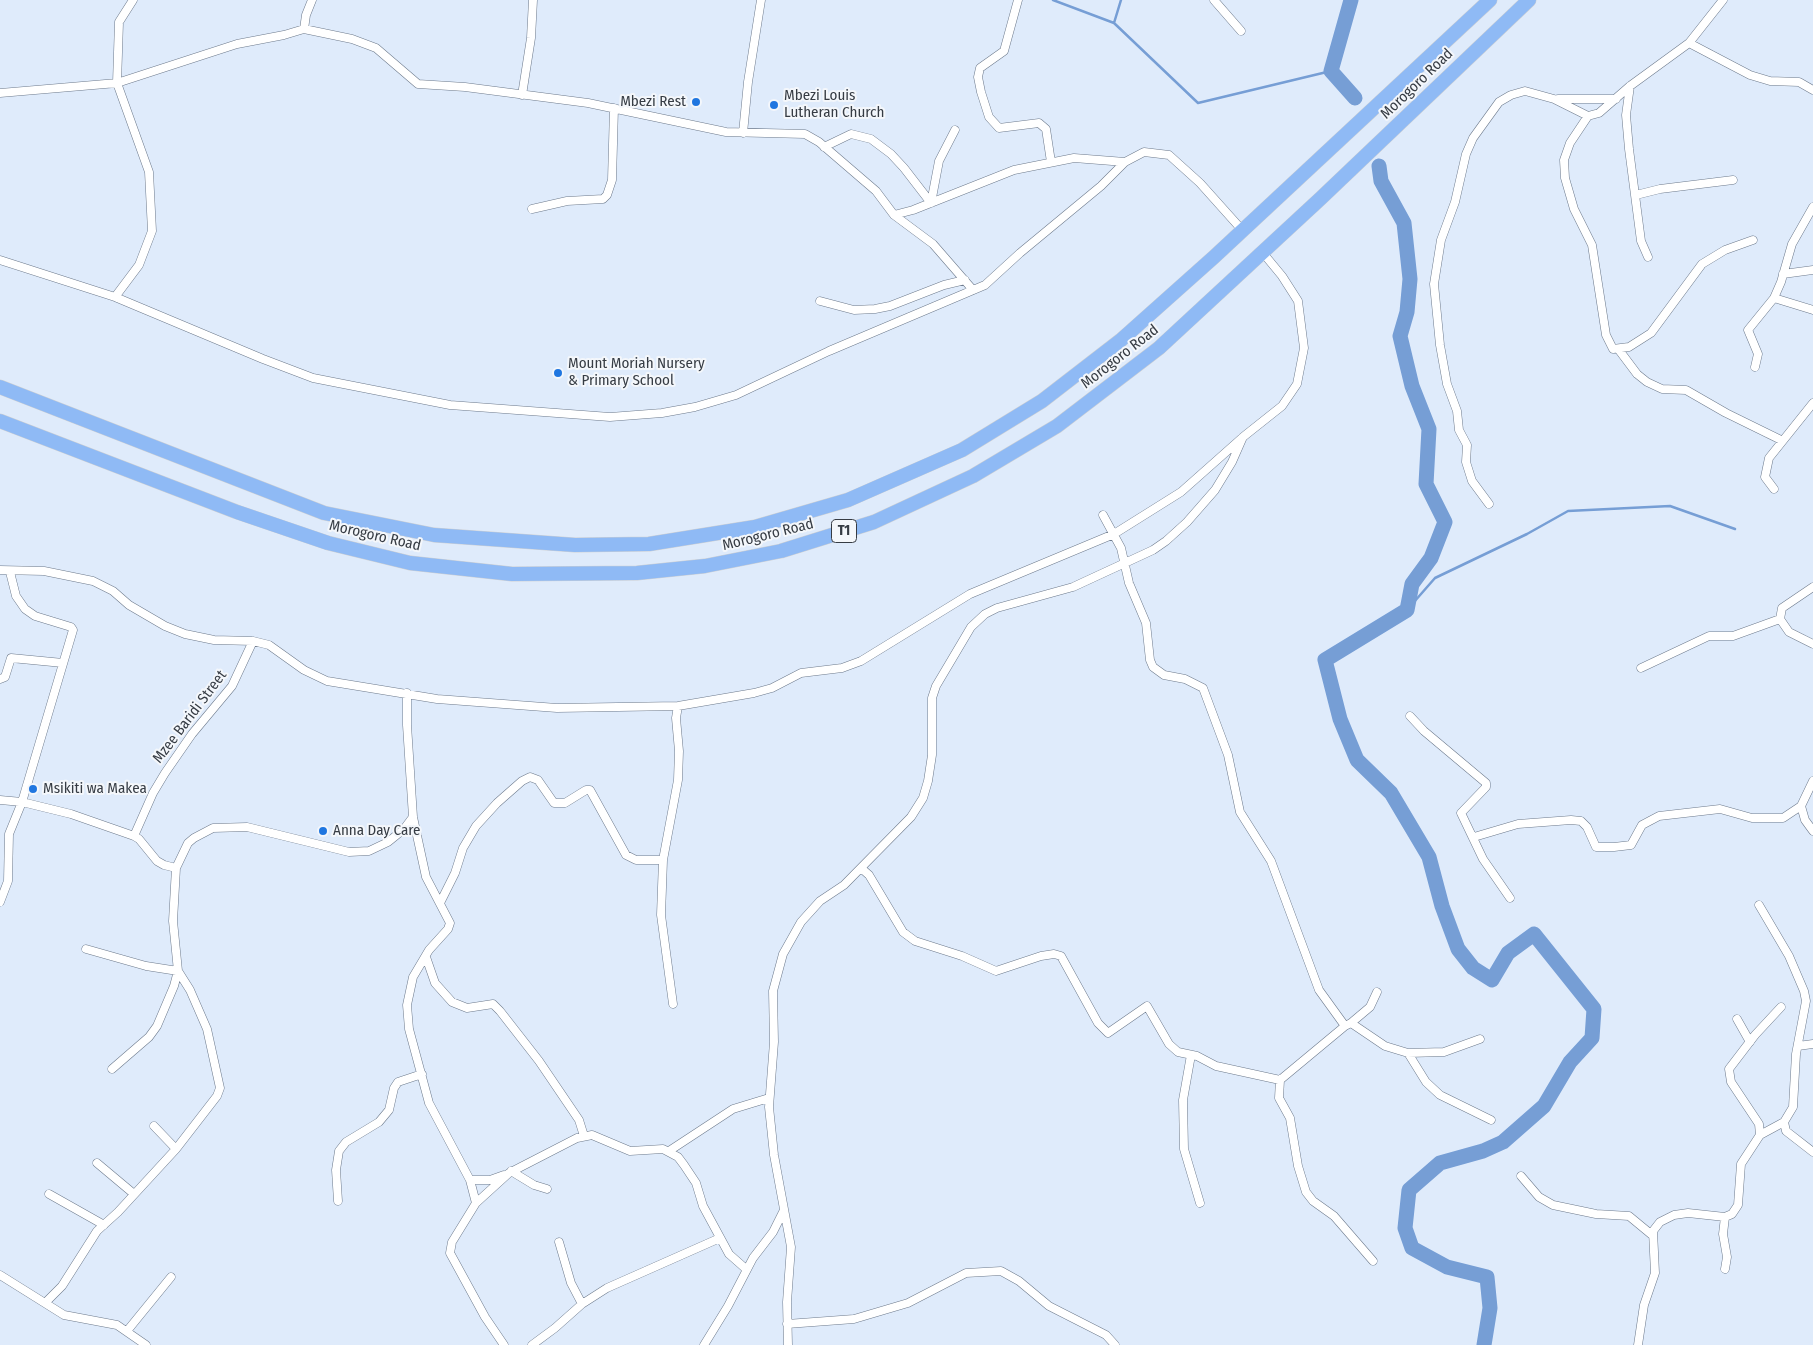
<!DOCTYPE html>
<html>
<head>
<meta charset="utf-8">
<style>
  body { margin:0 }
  canvas { display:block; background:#dfebfb }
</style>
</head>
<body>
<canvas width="1813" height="1345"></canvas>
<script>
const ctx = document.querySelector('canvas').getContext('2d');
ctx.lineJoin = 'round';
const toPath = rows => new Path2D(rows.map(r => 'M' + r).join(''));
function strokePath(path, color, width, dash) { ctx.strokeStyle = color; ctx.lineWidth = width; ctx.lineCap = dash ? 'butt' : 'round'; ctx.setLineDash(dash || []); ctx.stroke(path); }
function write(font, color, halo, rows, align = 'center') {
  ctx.font = font + ' "Fira Sans Condensed",sans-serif'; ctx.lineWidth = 4; ctx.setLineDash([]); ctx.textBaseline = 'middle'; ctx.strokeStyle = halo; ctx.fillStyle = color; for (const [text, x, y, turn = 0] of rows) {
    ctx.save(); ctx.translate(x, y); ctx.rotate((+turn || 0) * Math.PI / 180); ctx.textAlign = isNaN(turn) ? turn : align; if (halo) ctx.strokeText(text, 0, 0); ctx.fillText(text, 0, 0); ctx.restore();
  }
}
strokePath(toPath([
  [1053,0,1114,23,1198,103,1331,71],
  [1114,23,1121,0],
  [1407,610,1435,578,1527,534,1568,511,1670,506,1735,529]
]), '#769ed5', 2.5);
strokePath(toPath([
  [1351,0,1331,71,1355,98],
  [1379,166,1381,181,1404,223,1410,279,1407,312,1400,336,1412,386,1429,429,1426,484,1445,522,1431,558,1412,584,1407,610,1325,660,1340,719,1357,760,1391,793,1429,857,1442,906,1458,949,1473,968,1492,980,1508,953,1534,934,1594,1009,1592,1038,1570,1062,1544,1106,1503,1142,1483,1151,1440,1163,1409,1190,1405,1228,1412,1248,1447,1267,1487,1277,1490,1308,1484,1345]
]), '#769ed5', 15);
const street = toPath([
  [1018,0,1004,51,980,68,978,77,981,92,989,117,999,128,1039,123,1046,129,1051,162],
  [1214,0,1241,31],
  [304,29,306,15,312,0],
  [1689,43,1750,75,1770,81,1799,82,1813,90],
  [1630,86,1626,115,1629,149,1641,241,1648,257],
  [0,93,117,83,237,44,284,35,304,29,352,39,376,48,418,84,465,87,588,103,726,132,805,134,819,142,876,191,894,215,933,244,973,290],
  [522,95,531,38,533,0],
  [1558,99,1616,99],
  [1588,116,1570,143,1564,160,1565,178,1574,209,1592,245,1606,335,1613,349,1629,347,1651,333,1702,264,1725,250,1753,240],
  [743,133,748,82,761,0],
  [824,147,851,134,871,139,891,154,904,168,931,203],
  [1636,195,1660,189,1733,180],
  [931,203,939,161,955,130],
  [532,209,567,201,603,199,607,195,612,180,614,108],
  [894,215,913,210,1014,170,1074,158,1125,162],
  [0,260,115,297,263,359,313,378,450,405,610,417,662,413,695,407,736,395,829,351,985,285,1020,253,1101,186,1125,162,1144,152,1169,155,1200,183,1243,231],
  [1783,274,1813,270],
  [115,297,139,265,152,231,149,172,117,83,119,22,133,0],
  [1774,298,1813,310],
  [820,301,854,310,875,309,890,306,944,285,965,280],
  [1619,350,1637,374,1647,382,1662,389,1686,390,1726,413,1781,440],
  [1755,367,1758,354,1748,330,1774,298,1781,282,1792,244,1813,207],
  [1774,489,1765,477,1769,458,1813,403],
  [1489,504,1472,481,1466,462,1467,445,1459,430,1457,411,1447,384,1440,345,1434,284,1441,240,1455,202,1466,154,1473,138,1499,102,1511,95,1525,91,1554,99,1588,116,1599,113,1630,86,1689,43,1723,0],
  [0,570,44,571,93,581,113,591,129,605,165,626,185,634,214,640,253,641,269,645,304,670,327,681,437,699,557,708,678,706,754,693,772,688,801,673,842,668,861,661,970,594,1114,534,1181,492,1243,437,1282,406,1297,384,1304,348,1298,301,1282,276,1263,253],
  [1813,587,1782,608,1780,619,1789,632,1813,644],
  [1641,668,1709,636,1733,636,1780,619],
  [0,679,5,677,11,658,63,663],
  [407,693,407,725,413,817,426,877,450,923,448,929,429,950,413,977,407,1005,409,1029,429,1103,470,1180,476,1203,452,1242,450,1253,485,1317,504,1345],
  [1410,716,1424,731,1486,783,1486,787,1461,813,1483,859,1510,898],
  [1813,781,1801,806,1805,820,1813,831],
  [0,800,22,802,71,814,134,836,139,839,157,861,164,865,176,868],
  [134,836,153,793,165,773,192,734,232,686,253,641],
  [1474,837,1518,824,1571,820,1581,821,1587,827,1596,847,1614,847,1631,845,1642,825,1659,816,1720,809,1752,818,1783,818,1801,806],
  [861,868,869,875,903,932,915,941,962,956,996,971,1041,956,1054,954,1061,956,1098,1023,1108,1033,1147,1006,1169,1044,1178,1052,1197,1056,1216,1066,1280,1080,1345,1026,1319,990,1271,861,1240,812,1228,755,1203,688,1185,679,1164,675,1153,667,1150,660,1146,623,1129,583,1121,548,1103,515],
  [0,902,8,881,9,834,22,802,73,630,71,627,35,616,25,609,16,596,10,572],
  [440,903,455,873,463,848,476,826,497,803,522,781,530,777,538,780,554,803,565,803,586,790,590,790,626,855,636,860,663,860],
  [426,957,435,983,452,1002,467,1008,493,1004,500,1011,539,1061,579,1120,584,1136],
  [673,1004,661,915,663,860,678,780,679,751,676,718,678,706],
  [1737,1019,1750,1042],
  [1351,1023,1370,1007,1377,992],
  [1345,1026,1351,1023,1385,1046,1408,1053,1426,1082,1440,1095,1491,1120],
  [1798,1046,1813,1044],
  [1408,1053,1444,1052,1480,1039],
  [1191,1055,1183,1100,1184,1149,1200,1203],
  [112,1069,149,1037,157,1026,174,986,178,971,173,921,176,868,188,843,194,838,213,828,247,827,349,852,369,851,388,842,404,829,413,817],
  [1280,1080,1279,1098,1290,1118,1298,1166,1306,1192,1313,1201,1334,1216,1373,1261],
  [1784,1122,1786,1131,1813,1152],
  [154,1126,176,1149],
  [1760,1135,1759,1124,1731,1082,1729,1069,1755,1035,1781,1007],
  [669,1151,733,1109,769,1098],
  [97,1163,134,1194],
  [511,1171,534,1185,547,1189],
  [1521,1176,1539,1197,1553,1205,1596,1214,1629,1216,1652,1235],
  [470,1180,490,1180,504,1175],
  [49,1194,104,1225],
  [338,1201,336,1170,339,1151,346,1142,379,1122,389,1110,394,1088,398,1082,422,1074],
  [476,1203,509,1173,577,1138,592,1135,630,1151,663,1149,678,1157,684,1165,696,1183,703,1206,729,1254,746,1269],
  [559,1242,571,1283,582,1304],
  [1725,1269,1727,1257,1723,1234,1725,1217],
  [0,1275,64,1315,117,1325,146,1345],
  [45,1303,62,1286,97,1231,118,1212,176,1149,217,1096,220,1088,207,1029,190,990,178,971,146,966,86,949],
  [787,1324,854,1319,908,1303,966,1273,1001,1271,1019,1281,1049,1306,1106,1335,1115,1345],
  [127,1331,171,1277],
  [532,1345,555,1328,582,1304,607,1288,720,1238],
  [704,1345,728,1306,753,1258,773,1232,783,1212],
  [788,1345,787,1302,791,1247,774,1155,769,1107,774,1042,773,991,783,954,801,922,820,901,844,885,911,817,923,798,928,781,932,755,932,698,936,686,971,627,985,614,997,608,1073,587,1153,550,1166,541,1187,522,1215,490,1232,462,1243,437],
  [1638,1345,1644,1305,1655,1273,1653,1231,1660,1222,1674,1215,1688,1213,1725,1217,1732,1214,1738,1205,1741,1164,1760,1135,1784,1122,1793,1107,1796,1054,1806,1001,1804,991,1789,956,1759,905]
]);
const highway = toPath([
  [0,387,324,513,434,535,575,545,649,544,755,527,848,500,962,450,1042,401,1121,340,1214,257,1490,0],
  [0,421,237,512,328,543,410,563,512,574,637,573,705,566,781,551,874,522,973,476,1057,426,1159,348,1320,199,1529,0]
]);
strokePath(street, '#6d7a8c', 9);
strokePath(highway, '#cfd0d2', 15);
strokePath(street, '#fff', 8);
strokePath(highway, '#8fbaf5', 14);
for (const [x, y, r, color] of [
  [696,102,5,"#1f76e0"],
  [774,105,5,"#1f76e0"],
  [558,373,5,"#1f76e0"],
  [33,789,5,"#1f76e0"],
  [323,831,5,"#1f76e0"]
]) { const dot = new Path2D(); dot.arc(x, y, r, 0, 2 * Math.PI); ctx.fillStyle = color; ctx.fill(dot); strokePath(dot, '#f4f7fb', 2); }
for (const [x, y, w] of [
  [844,531,25]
]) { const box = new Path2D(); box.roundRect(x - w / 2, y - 11.5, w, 23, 4); ctx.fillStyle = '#f4f7fb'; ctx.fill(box); strokePath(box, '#363c44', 1); }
write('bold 14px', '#363c44', null, [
  ["T1",844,531]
]);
write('15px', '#363c44', '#f4f7fb', [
  ["Morogoro Road",1417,84,-44],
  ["Morogoro Road",1120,357,-38],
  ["Morogoro Road",768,535,-14],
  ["Morogoro Road",375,536,13],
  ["Mzee Baridi Street",190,717,-53]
]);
write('15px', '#363c44', '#f4f7fb', [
  ["Mbezi Louis",784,96],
  ["Lutheran Church",784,113],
  ["Mbezi Rest",686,102,"right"],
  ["Mount Moriah Nursery",568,364],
  ["& Primary School",568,381],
  ["Msikiti wa Makea",43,789],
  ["Anna Day Care",333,831]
], 'left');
</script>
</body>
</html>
